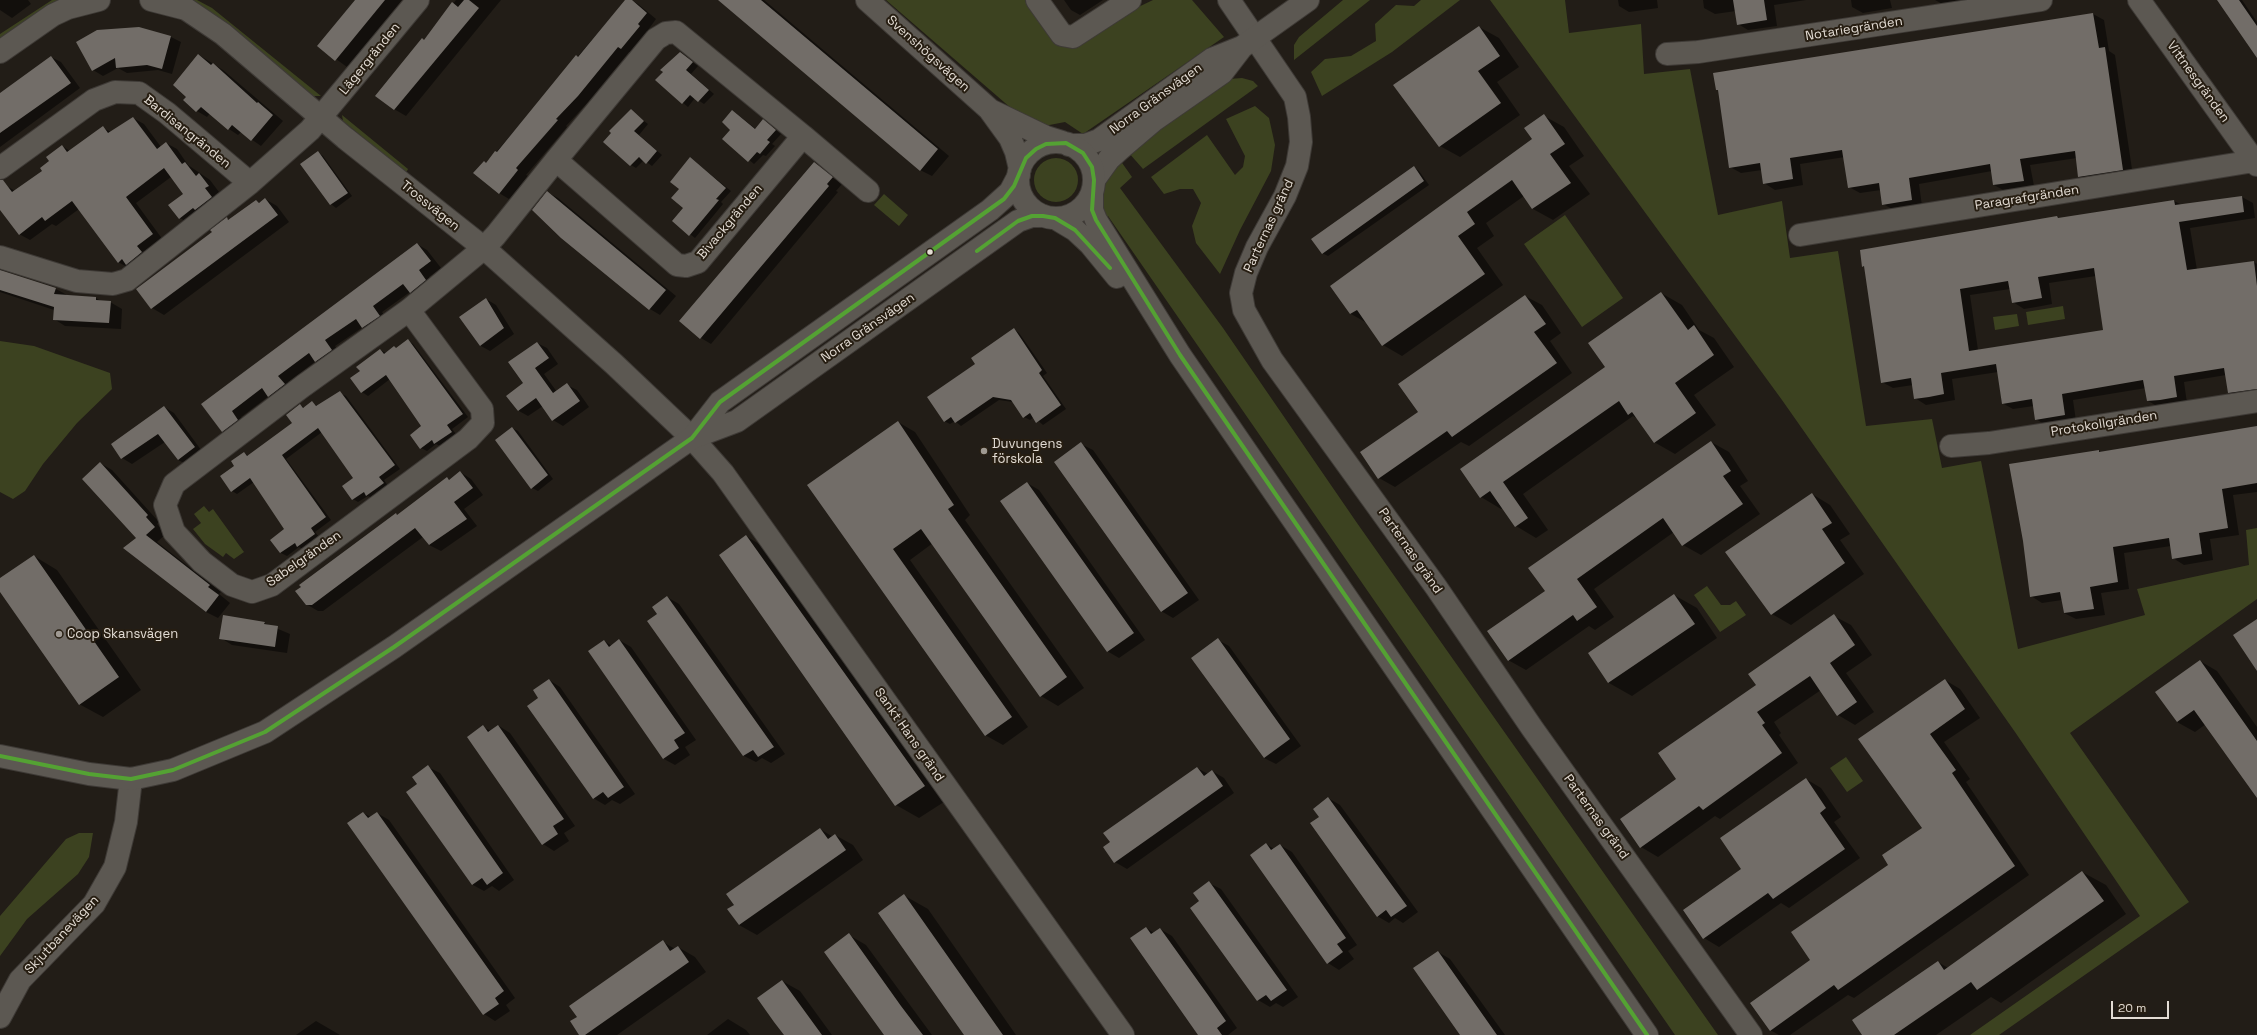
<!DOCTYPE html>
<meta charset="utf-8">
<style>
body{margin:0}
#map{position:relative;width:2257px;height:1035px;overflow:hidden;background:#221d17;font-family:"Space Grotesk",sans-serif}
canvas{display:block}
.scale{position:absolute;left:2111px;top:1001px;width:58px;height:18px;box-sizing:border-box;border:2px solid #e3dcd4;border-top:0;padding-left:5px;font-size:12px;line-height:14px;white-space:nowrap;color:#e3dcd4;-webkit-text-stroke:3px #271e12;paint-order:stroke}
</style>
<div id="map">
<canvas width="2257" height="1035"></canvas>
<div class="scale">20 m</div>
</div>
<script>
const ctx = document.querySelector('canvas').getContext('2d');
ctx.lineJoin = 'round';
function fillPath(path, color) {
  ctx.fillStyle = color;
  ctx.fill(path, 'evenodd');
}
function poly(rows) {
  const path = new Path2D();
  for (const r of rows) {
    if (r.length === 3) {
      path.moveTo(r[0] + r[2], r[1]);
      path.arc(r[0], r[1], r[2], 0, 2 * Math.PI);
      continue;
    }
    path.moveTo(r[0], r[1]);
    for (let i = 2; i < r.length; i += 2) path.lineTo(r[i], r[i + 1]);
  }
  return path;
}
function trace(path, color, width, dash) {
  ctx.strokeStyle = color;
  ctx.lineWidth = width;
  ctx.lineCap = dash ? 'butt' : 'round';
  ctx.setLineDash(dash || []);
  ctx.stroke(path);
}
function drawText(font, color, halo, rows, align = 'center') {
  ctx.font = font + ' "Space Grotesk",sans-serif';
  ctx.lineWidth = 4;
  ctx.setLineDash([]);
  ctx.textBaseline = 'middle';
  ctx.strokeStyle = halo;
  ctx.fillStyle = color;
  for (const [text, x, y, turn = 0] of rows) {
    ctx.save();
    ctx.translate(x, y);
    ctx.rotate((+turn || 0) * Math.PI / 180);
    ctx.textAlign = isNaN(turn) ? turn : align;
    if (halo) ctx.strokeText(text, 0, 0);
    ctx.fillText(text, 0, 0);
    ctx.restore();
  }
}
fillPath(poly([
 [52,0,65,0,0,41,0,34],
 [186,0,197,0,212,8,321,96,313,96,251,44],
 [886,0,1025,0,1058,45,1080,43,1130,11,1153,0,1192,0,1224,37,1083,134,1065,122,1034,128],
 [1343,0,1370,0,1294,60,1294,45,1299,37],
 [1421,0,1460,0,1392,52,1322,96,1311,72,1325,59,1351,56,1376,41,1375,24,1396,5,1414,6],
 [1490,0,1565,0,1569,33,1641,24,1644,74,1690,69,1718,215,1782,201,1790,258,1838,251,1866,426,1932,419,1942,468,1981,461,2018,649,2145,615,2137,589,2249,565,2246,530,2257,528,2257,599,2070,733,2189,902,1999,1035,1970,1035,2140,916,2015,732,1782,400],
 [1242,78,1253,81,1258,86,1143,169,1128,152,1229,79],
 [1255,106,1269,118,1275,145,1271,171,1240,230,1220,274,1196,243,1192,226,1201,203,1193,189,1180,189,1164,194,1151,177,1207,135,1235,175,1243,167,1245,156,1226,119],
 [342,115,408,169,407,171,405,172,343,121],
 [1056,180,22],
 [1120,160,1132,177,1120,188,1223,328,1357,523,1718,1035,1675,1035,1108,216,1105,218,1101,196,1104,185,1103,166],
 [884,194,908,215,899,226,874,205],
 [1565,215,1623,298,1582,327,1524,244],
 [2063,306,2065,319,2028,325,2026,312],
 [2017,314,2019,326,1995,330,1993,317],
 [0,341,34,346,110,373,112,389,77,423,43,464,25,491,13,499,0,492],
 [204,506,209,512,213,509,244,552,234,559,226,553,223,557,205,544,193,529,201,523,194,514],
 [1707,586,1721,605,1730,605,1736,601,1746,615,1720,632,1694,595],
 [1846,757,1863,781,1847,792,1830,768],
 [79,833,93,833,89,857,78,874,27,919,0,956,0,916,66,839]
]), '#3c4220');
fillPath(poly([
 [0,0,28,0,31,4,12,18,0,10],
 [355,0,402,0,347,67,318,46],
 [456,0,501,0,406,116,394,109,424,41],
 [626,0,631,0,638,4,656,19,648,30,650,32,632,54,629,52,588,102,566,126,567,127,526,175,528,176,509,199,499,193,486,164],
 [719,0,764,0,949,156,932,176,920,170],
 [1064,0,1103,0,1080,15,1071,10],
 [1618,0,1657,0,1658,8,1629,12,1619,6],
 [1703,0,1806,0,1774,5,1777,26,1748,30,1738,24,1736,11,1715,14,1704,8],
 [1851,0,1890,0,1892,8,1863,13,1852,7],
 [1935,0,1984,0,1946,6],
 [2218,0,2242,0,2257,22,2257,55],
 [2093,14,2104,20,2109,51,2115,55,2133,176,2090,183,2079,176,2077,158,2030,165,2034,186,2005,191,1994,185,1992,171,1919,184,1922,206,1894,210,1883,204,1881,190,1860,193,1849,187,1845,157,1800,164,1803,185,1775,190,1764,183,1762,170,1741,173,1730,167,1719,91,1714,74],
 [1479,27,1499,38,1519,67,1497,82,1520,115,1460,157,1440,146],
 [140,28,171,37,181,42,172,74,158,70,127,73,118,68,103,76,93,70],
 [680,53,698,66,691,74,714,94,704,104,695,98,688,107,656,80],
 [199,55,223,70,283,121,261,146,241,132,238,135,229,129,210,113,207,117,197,111,184,100,188,96],
 [51,57,61,62,80,88,0,147,0,94],
 [631,111,648,124,639,135,662,155,652,166,644,160,636,168,631,165],
 [733,111,756,129,768,124,781,134,772,144,775,146,766,156,763,155,754,164,724,139,732,130],
 [1544,116,1564,127,1584,156,1569,166,1590,194,1553,220,1533,209,1524,196,1486,223,1494,236,1477,248,1503,285,1402,356,1383,345,1367,323,1351,314,1331,286,1533,139],
 [133,118,144,124,161,147,166,143,177,149,188,165,210,180,219,192,215,195,222,204,190,224,180,218,184,194,171,177,136,203,163,240,129,268,118,262,79,209,56,226,52,224,30,240,19,234,0,208,0,192,7,186,15,191,43,171,62,146,70,151,103,128,111,132],
 [318,152,323,156,352,196,336,208,331,204],
 [690,158,731,191,721,202,723,204,695,238,673,221,684,208,680,189],
 [814,163,842,184,836,191,838,192,711,344,701,338],
 [1414,167,1419,171,1429,185,1328,256,1322,253],
 [547,192,558,198,676,296,660,315,650,309],
 [2242,197,2253,203,2255,218,2190,228,2197,270,2254,262,2257,264,2257,396,2240,399,2229,392,2226,375,2184,382,2187,403,2159,407,2148,401,2146,388,2073,400,2076,421,2047,426,2036,419,2034,406,2013,409,2002,403,1998,372,1952,379,1955,400,1926,405,1915,398,1913,385,1893,388,1882,382,1865,267,1863,266,2057,217,2060,219,2174,201,2182,205],
 [2096,276,2104,331,1978,350,1970,295,2010,289,2013,302,2024,309,2036,307,2052,304,2049,283],
 [265,199,277,206,289,222,164,315,152,308,137,289,214,233,227,219,229,220,256,201,260,203],
 [417,244,427,250,441,268,429,277,436,286,421,298,410,292,382,312,389,322,374,333,363,327,335,346,342,356,326,367,316,361,288,382,295,390,279,402,269,396,241,417,248,426,233,437,222,431,202,404],
 [0,269,3,272,56,289,67,295,96,298,102,302,110,302,122,309,121,329,65,326,54,319,54,310,0,292],
 [1661,293,1682,305,1699,330,1714,338,1734,367,1694,395,1716,425,1675,454,1654,442,1638,419,1633,416,1523,494,1548,530,1536,538,1516,526,1503,508,1501,509,1481,497,1606,367],
 [1525,296,1542,305,1561,333,1550,341,1572,373,1469,446,1461,442,1395,487,1379,478,1419,412],
 [486,299,496,305,514,334,490,351,481,346,460,318],
 [1014,329,1019,333,1047,373,1043,376,1066,409,1043,425,1034,417,1030,420,1024,417,1013,402,999,400,961,426,955,421,950,424,944,421,977,364],
 [408,340,413,344,468,417,452,429,457,435,440,446,436,444,427,451,421,448,423,427,390,379,368,396,362,392,351,378,361,371,380,350,386,353,397,349],
 [537,343,547,348,558,364,544,374,557,392,567,385,577,390,589,407,563,426,553,420,543,406,528,416,519,411,508,396,525,384],
 [340,393,346,396,400,469,384,480,388,486,372,498,368,496,358,502,353,499,354,478,322,432,286,459,331,520,315,532,320,538,303,549,299,547,287,556,281,553,272,540,286,530,254,482,237,494,232,491,235,466,244,453,249,456,293,423,300,405,305,408,312,403,318,406],
 [164,407,174,413,204,454,188,465,178,460,165,442,132,464,122,458],
 [898,422,915,432,970,515,965,520,1084,688,1058,706,1041,696,933,543,910,560,1028,727,1003,745,985,735,809,486],
 [2257,427,2257,492,2233,495,2239,535,2210,539,2213,560,2184,565,2173,558,2171,546,2124,553,2129,589,2101,593,2105,615,2076,619,2064,613,2062,600,2042,603,2031,596,2099,451,2101,452],
 [512,428,518,431,553,479,538,491,532,488],
 [1711,442,1729,452,1748,481,1740,486,1760,514,1701,555,1683,545,1674,532,1594,589,1614,617,1595,630,1589,626,1526,670,1508,660,1546,592],
 [1081,444,1093,450,1199,600,1173,618,1161,611],
 [100,463,112,470,159,522,157,524,166,534,157,542,221,592,219,594,230,603,218,618,206,612,125,548,137,538],
 [460,472,471,479,483,495,464,509,477,526,441,551,429,545,423,537,323,611,318,611,306,604,396,514,398,515,447,478,450,480],
 [1027,483,1039,490,1145,640,1119,658,1107,651],
 [1812,494,1830,505,1850,534,1840,540,1864,574,1791,625,1772,614,1727,553],
 [746,536,769,550,947,800,919,818,896,805],
 [34,556,57,570,141,690,103,717,79,704,0,591,0,580],
 [1674,595,1697,608,1717,638,1632,696,1609,683,1589,654],
 [667,597,679,604,785,754,771,763,762,758,756,762,744,756,649,621,658,614],
 [1834,616,1851,625,1872,655,1846,673,1874,712,1855,725,1838,715,1821,690,1774,722,1781,733,1779,735,1798,763,1720,819,1715,816,1658,857,1641,847,1678,779,1757,686],
 [264,623,290,634,287,653,232,645,221,638],
 [619,640,631,647,696,740,685,747,690,755,675,765,664,759,589,652,604,641,612,646],
 [1218,640,1229,646,1301,746,1276,764,1264,758],
 [2200,661,2217,671,2257,727,2257,790,2206,724,2195,732,2177,722],
 [549,680,560,687,635,794,620,804,612,800,605,805,593,798,539,698],
 [1945,680,1960,689,1980,718,1944,742,1970,779,1966,782,2029,875,1854,998,1848,995,1790,1035,1779,1035,1770,1030,1812,961,1890,865,1923,828,1860,739],
 [499,726,510,733,575,826,564,833,569,841,554,851,543,844,483,727,491,731],
 [428,767,440,773,514,880,499,891,492,886,484,891,473,885,419,785],
 [1197,768,1208,774,1212,771,1224,778,1234,793,1127,869,1115,862],
 [1806,779,1821,788,1841,817,1834,822,1860,858,1789,908,1781,903,1719,947,1704,938,1743,869],
 [1328,798,1340,805,1418,912,1403,923,1395,918,1389,923,1377,916,1320,817],
 [363,813,371,817,377,813,389,820,515,998,506,1005,510,1011,495,1021,484,1014],
 [820,829,833,837,835,835,853,845,863,860,757,935,739,925,729,909],
 [1266,844,1274,849,1280,845,1292,852,1357,945,1348,951,1354,959,1339,970,1328,963],
 [2082,872,2106,885,2126,914,2001,1003,1991,997,1936,1035,1863,1035,1938,962,1948,968],
 [1209,883,1221,889,1298,997,1283,1007,1276,1003,1270,1007,1258,1000,1201,902],
 [905,896,928,909,1016,1035,965,1035],
 [1146,928,1154,933,1160,929,1172,936,1237,1028,1228,1035,1199,1035],
 [849,935,866,945,932,1035,885,1035],
 [663,942,675,949,678,947,695,957,706,972,617,1035,581,1035,578,1017],
 [1438,952,1450,959,1505,1035,1461,1035],
 [782,981,800,991,832,1035,786,1035],
 [728,1019,746,1030,750,1035,707,1035],
 [316,1021,340,1035,296,1035]
]), '#0007');
fillPath(poly([
 [355,0,385,0,335,61,317,46],
 [464,0,469,0,479,8,394,110,375,96,422,38,424,40,452,2,458,7],
 [625,0,632,0,647,13,638,24,640,26,621,49,618,47,578,96,556,119,558,120,516,168,518,170,499,194,473,173,484,161,486,163,495,151,497,152,576,55,578,57],
 [718,0,761,0,938,149,920,171],
 [1733,0,1764,0,1767,20,1737,25],
 [2217,0,2239,0,2257,26,2257,58],
 [2093,13,2099,48,2105,47,2123,170,2078,177,2075,151,2020,159,2024,181,1993,185,1990,164,1909,178,1912,200,1882,205,1879,183,1848,188,1842,150,1790,158,1793,179,1763,184,1760,163,1729,168,1718,90,1716,90,1713,73],
 [1479,26,1500,56,1478,71,1501,103,1439,147,1393,85],
 [139,27,171,36,162,69,147,65,116,68,115,58,92,71,76,42,97,30],
 [680,52,693,62,686,70,709,90,698,102,690,95,682,104,655,80,663,72,660,70],
 [198,54,211,65,213,63,257,103,258,102,273,115,251,141,232,125,228,130,201,107,196,112,183,100,186,97,173,85],
 [51,56,71,83,0,133,0,93],
 [631,109,644,121,634,131,657,151,646,164,639,157,630,166,603,142,611,133,609,131],
 [732,110,755,129,763,119,776,130,767,140,770,142,760,154,757,152,748,162,722,139,730,130,722,122],
 [1544,114,1565,144,1550,154,1571,183,1532,209,1512,180,1467,212,1475,224,1458,236,1485,274,1382,346,1357,310,1350,314,1330,286,1532,139,1524,128],
 [133,117,157,149,166,142,182,164,185,162,196,176,199,173,209,186,205,188,212,197,195,210,193,208,179,219,168,205,183,194,164,168,126,197,153,234,137,246,142,252,126,265,122,259,118,263,72,201,45,221,42,217,19,235,0,210,0,180,3,180,12,192,42,171,40,168,49,161,46,157,62,145,67,152,103,126,108,133],
 [318,151,348,193,330,205,300,164],
 [690,157,726,188,716,199,719,200,689,236,672,221,683,208,671,198,679,189,670,182],
 [814,162,833,177,827,184,829,186,700,339,679,321],
 [1414,166,1424,181,1322,254,1311,239],
 [547,191,666,290,649,310,561,238,532,210],
 [2242,196,2244,212,2179,222,2187,270,2254,261,2257,286,2257,389,2228,393,2224,368,2174,376,2177,397,2160,400,2147,401,2143,380,2062,394,2065,415,2035,420,2032,399,2002,404,1996,364,1941,373,1944,394,1929,397,1914,399,1911,378,1881,383,1864,266,1862,267,1860,250,2057,216,2058,218,2174,200,2175,205],
 [2094,268,2103,330,1969,351,1960,289,2008,281,2012,303,2025,301,2042,298,2038,277],
 [265,198,278,215,151,309,136,289,212,232,210,230,227,217,228,220,256,200,259,203],
 [417,243,431,261,419,270,426,280,410,293,403,284,373,306,380,316,362,328,356,319,325,340,332,350,315,362,309,353,278,376,285,384,268,397,262,388,232,411,238,420,222,432,201,404],
 [0,270,56,288,54,294,96,297,96,300,111,301,109,323,53,320,54,307,0,290],
 [1661,292,1688,330,1694,325,1714,355,1675,383,1696,413,1654,443,1632,412,1628,415,1619,401,1503,482,1528,518,1515,527,1490,491,1480,498,1460,469,1605,367,1588,343],
 [1525,295,1546,324,1534,332,1557,363,1452,437,1447,431,1378,479,1360,452,1418,412,1398,384],
 [486,298,504,328,480,346,459,317],
 [1014,328,1042,370,1039,373,1061,405,1036,423,1030,413,1023,418,1011,400,993,397,955,423,951,417,944,422,927,397,975,364,971,358],
 [408,339,463,414,447,425,452,432,434,444,432,440,420,449,410,435,421,426,386,375,361,393,350,378,360,371,356,367,380,349,384,354,394,346,396,348],
 [537,342,549,358,535,368,553,393,567,383,580,401,552,421,536,398,518,411,506,396,523,383,508,362],
 [340,391,395,465,379,477,384,483,366,496,364,492,352,500,342,486,353,478,318,428,282,455,326,517,311,528,315,534,297,547,295,543,280,553,270,540,284,529,250,478,231,492,220,476,234,466,231,461,244,452,247,456,292,423,286,415,300,404,303,408,312,401,316,406],
 [164,406,195,447,178,460,158,434,121,459,111,444],
 [898,421,954,505,948,509,1067,677,1040,697,921,529,893,549,1012,717,985,736,807,485],
 [2257,426,2257,483,2222,489,2228,528,2199,533,2202,554,2172,559,2169,538,2113,547,2118,582,2090,587,2094,609,2064,613,2060,592,2030,597,2023,541,2009,464,2099,450,2099,452],
 [512,427,548,475,531,489,495,440],
 [1711,441,1731,471,1723,476,1743,504,1682,546,1663,518,1577,579,1597,607,1577,621,1573,615,1508,661,1487,631,1545,591,1528,568],
 [1081,442,1188,593,1161,612,1054,462],
 [100,462,148,515,146,517,155,527,146,535,210,585,208,587,219,595,206,612,123,548,136,538,82,479],
 [460,471,473,488,454,502,467,519,429,545,415,528,312,605,306,605,295,591,301,587,299,585,396,513,397,515,447,477,449,480],
 [1027,482,1134,633,1107,652,1000,501],
 [1812,493,1832,523,1822,529,1845,563,1771,615,1725,552],
 [746,535,925,786,895,806,719,555],
 [34,555,119,677,79,705,0,592,0,578],
 [1674,594,1695,624,1608,683,1588,653],
 [667,596,774,747,758,757,753,750,743,756,647,621,657,614,652,607],
 [1834,614,1855,645,1830,663,1857,702,1837,716,1810,676,1757,712,1765,723,1762,725,1782,753,1703,810,1699,806,1640,848,1620,819,1676,779,1658,753,1756,685,1748,674],
 [223,615,265,622,264,624,278,626,275,647,219,639],
 [2257,619,2257,671,2233,635],
 [1218,638,1290,739,1264,758,1191,658],
 [619,639,685,733,674,740,679,748,663,759,588,651,604,640,609,647],
 [2200,660,2257,741,2257,798,2194,710,2177,722,2155,692],
 [549,679,624,787,608,798,603,792,593,799,527,706,538,698,533,690],
 [1945,679,1965,709,1930,734,1956,770,1952,773,2015,866,1838,990,1834,985,1770,1031,1750,1003,1810,960,1791,932,1888,865,1882,855,1922,828,1858,739],
 [483,725,488,732,498,725,564,819,553,826,558,834,542,845,467,737],
 [428,765,503,873,487,885,482,878,472,885,406,792,417,784,412,777],
 [1197,767,1204,776,1212,770,1223,786,1114,863,1103,847,1110,842,1103,833],
 [1806,778,1826,808,1820,813,1845,849,1773,899,1768,893,1703,939,1683,910,1741,869,1720,838],
 [1328,797,1407,906,1391,917,1386,910,1377,917,1310,823,1319,817,1313,809],
 [363,812,368,818,377,812,504,991,495,998,499,1004,483,1015,347,823],
 [820,828,828,839,835,834,846,850,739,925,727,909,734,905,726,894],
 [1266,843,1271,850,1280,844,1346,938,1337,944,1343,952,1327,964,1250,855],
 [2082,871,2104,901,1977,990,1971,982,1894,1035,1862,1035,1852,1020,1938,961,1944,970],
 [1209,881,1287,990,1271,1001,1266,995,1257,1001,1190,908,1199,901,1193,893],
 [904,894,1003,1035,964,1035,878,913],
 [1146,927,1151,934,1160,928,1208,995,1226,1021,1217,1028,1222,1035,1198,1035,1130,938],
 [849,933,901,1006,923,1035,884,1035,824,952],
 [663,940,670,951,678,946,689,962,585,1035,579,1035,570,1021,577,1017,569,1006],
 [1438,951,1497,1035,1460,1035,1413,968],
 [782,980,822,1035,784,1035,774,1022,757,998]
]), '#726d68');
const minor = poly([
 [151,0,186,9,223,34,345,138,484,248,614,364,692,438,723,473,1123,1035],
 [1037,0,1062,35,1073,37,1130,0],
 [1229,0,1295,97,1299,117,1301,142,1297,166,1285,196,1257,247,1246,273,1241,293,1244,310,1272,360,1436,587,1532,728,1751,1035],
 [2139,0,2257,165],
 [0,52,53,15,68,8,99,0],
 [1667,54,1698,52,2041,0],
 [803,136,868,191],
 [0,168,94,100,115,92,139,93,167,113,250,183],
 [1800,235,2254,161],
 [0,257,77,281,113,284,127,280,250,183,310,130,418,0],
 [409,310,482,409,483,423,468,439,272,585,252,592,232,585,202,562,174,532,165,505,174,484,303,386,409,310,484,248,496,235,556,160,656,39,666,33,676,32,803,136,698,262,686,266,677,265,556,160],
 [1951,446,1989,443,2257,401],
 [0,1017,20,980,94,904,115,867,126,822,131,779]
]);
const tertiary = poly([
 [1069,145,1085,145,1099,140,1212,59,1242,47,1308,0],
 [1094,180,1109,159,1120,149,1153,121,1222,73,1242,47],
 [692,438,720,402,990,210,1010,192,1019,175],
 [0,756,89,774,131,779,173,770,265,732,394,647,692,438,737,421,1018,221,1032,216,1043,216]
]);
const secondary = poly([
 [867,0,989,109,1010,138,1016,152,1020,169],
 [990,110,1046,137,1062,142],
 [1056,180,38],
 [1092,193,1092,210,1096,220,1180,355,1647,1035],
 [1055,218,1075,230,1090,244,1117,277]
]);
trace(minor, '#3e3a36', 24);
trace(tertiary, '#3e3a36', 24);
trace(secondary, '#3e3a36', 24);
trace(minor, '#5c5852', 22);
trace(tertiary, '#5c5852', 22);
trace(secondary, '#5c5852', 22);
trace(poly([
 [977,251,1018,221,1032,216,1043,216,1055,218,1075,230,1110,268],
 [0,756,89,774,131,779,173,770,265,732,394,647,692,438,720,402,1004,199,1014,186,1026,158,1036,149,1046,144,1066,143,1083,153,1092,167,1094,180,1092,210,1096,220,1180,355,1647,1035]
]), '#54a233', 4);
for (const [x, y, r, color] of [
 [930,252,3.5,"#e3dcd4"],
 [984,451,4,"#9f9992"],
 [59,634,4,"#9f9992"]
]) {
  const dot = new Path2D();
  dot.arc(x, y, r, 0, 2 * Math.PI);
  ctx.fillStyle = color;
  ctx.fill(dot);
  trace(dot, '#271e12', 1.5);
}
drawText('13px', '#e3dcd4', '#271e12', [
 ["Notariegränden",1854,29,-9],
 ["Svenshögsvägen",928,54,42],
 ["Lägergränden",370,59,-51],
 ["Vittnesgränden",2198,82,54],
 ["Norra Gränsvägen",1156,99,-36],
 ["Bardisangränden",187,132,39],
 ["Paragrafgränden",2027,198,-9],
 ["Trossvägen",430,206,39],
 ["Bivackgränden",730,222,-50],
 ["Parternas gränd",1269,226,-65],
 ["Norra Gränsvägen",868,328,-35],
 ["Protokollgränden",2104,424,-9],
 ["Parternas gränd",1410,551,55],
 ["Sabelgränden",304,559,-35],
 ["Sankt Hans gränd",909,735,55],
 ["Parternas gränd",1596,817,54],
 ["Skjutbanevägen",62,935,-47]
]);
drawText('13px', '#e3dcd4', '#271e12', [
 ["Duvungens",992,444],
 ["förskola",992,459],
 ["Coop Skansvägen",67,634]
], 'left');
</script>
